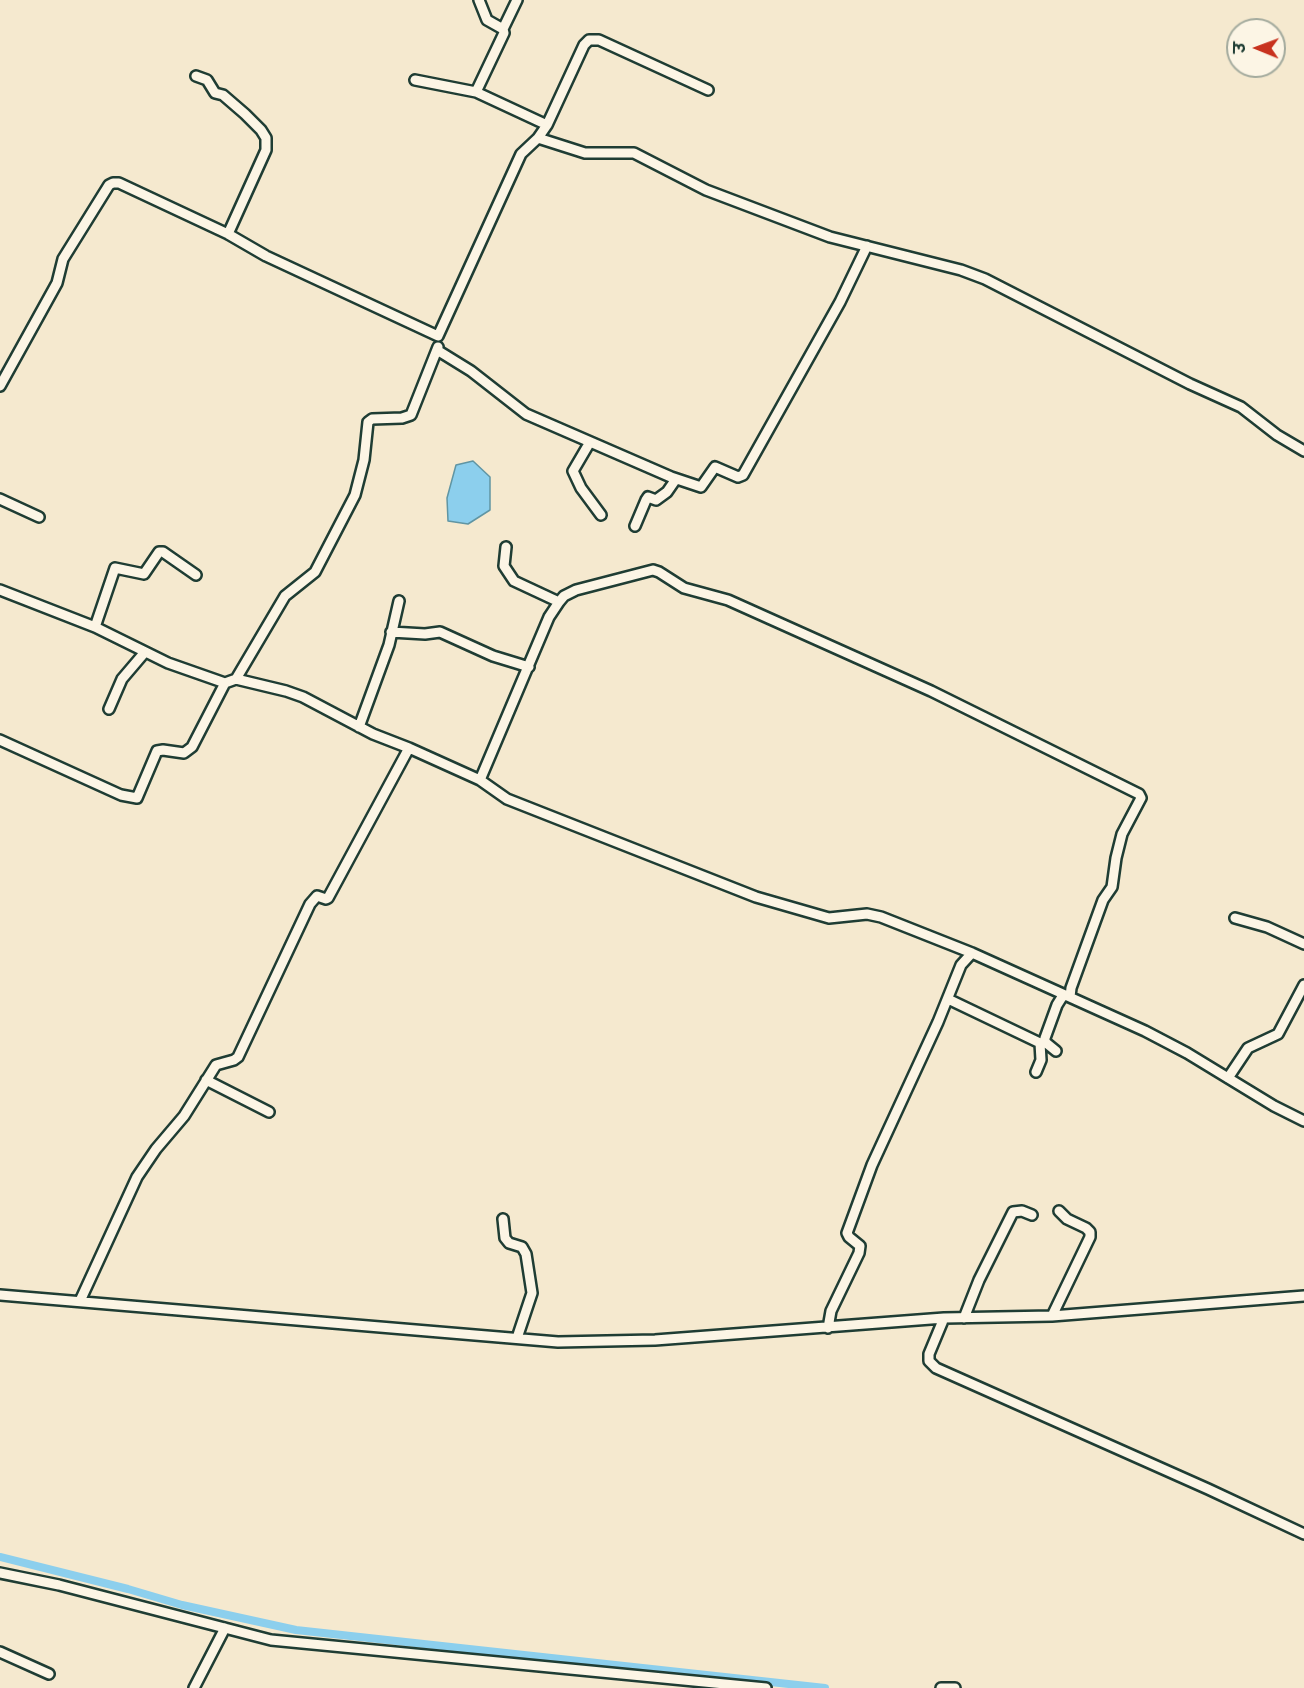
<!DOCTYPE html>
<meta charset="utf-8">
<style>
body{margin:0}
#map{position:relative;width:1304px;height:1688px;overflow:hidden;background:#f5e9cf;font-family:"Architects Daughter","Playpen Sans Deva",sans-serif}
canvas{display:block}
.north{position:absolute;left:1226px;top:18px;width:60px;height:60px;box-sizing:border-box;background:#fcf5e5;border:2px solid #a4ab9e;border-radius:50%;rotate:271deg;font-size:16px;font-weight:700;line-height:24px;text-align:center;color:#1f3d34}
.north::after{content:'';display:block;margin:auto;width:21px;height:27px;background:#c8321e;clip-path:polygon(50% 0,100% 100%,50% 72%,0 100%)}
</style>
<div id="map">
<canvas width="1304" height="1688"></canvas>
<div class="north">उ</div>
</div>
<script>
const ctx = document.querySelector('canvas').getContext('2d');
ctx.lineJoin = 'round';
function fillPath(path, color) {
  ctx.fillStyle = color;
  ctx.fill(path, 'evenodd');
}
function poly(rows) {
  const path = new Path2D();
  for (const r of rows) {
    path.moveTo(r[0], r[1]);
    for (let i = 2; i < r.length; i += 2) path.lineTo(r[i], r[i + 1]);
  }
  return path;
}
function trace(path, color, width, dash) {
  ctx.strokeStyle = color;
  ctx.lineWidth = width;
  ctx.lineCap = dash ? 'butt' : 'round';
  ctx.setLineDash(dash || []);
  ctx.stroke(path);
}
const water = poly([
 [473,461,490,477,490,510,468,524,448,521,447,498,456,465,473,461]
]);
fillPath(water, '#8ccfed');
trace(water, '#6095a3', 1.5);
trace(poly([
 [0,1557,128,1589,182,1605,296,1630,825,1688]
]), '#8ccfed', 8);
const street = poly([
 [503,29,517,0],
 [196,76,207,80,215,93,223,95,245,114,261,130,266,138,266,150,228,234],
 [415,80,476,92,547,125],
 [476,92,504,33,503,29,487,20,479,0],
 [538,138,547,125,584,45,589,40,599,40,708,90],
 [437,350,471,371,526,414,671,477,701,487,715,467,738,477,743,475,840,302,867,246],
 [0,386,57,283,63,259,109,185,113,183,119,183,228,234,266,256,438,336,521,154,538,138,585,153,634,153,706,190,830,237,961,270,985,279,1190,384,1241,407,1277,435,1304,451],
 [590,442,573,471,581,488,601,515],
 [0,499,39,517],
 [635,526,646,500,648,497,656,500,667,492,676,479],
 [506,547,504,566,514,581,559,602],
 [0,590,95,627,168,663,225,683,236,679,286,691,303,697,373,734,409,748,480,780,507,799,756,897,829,918,867,914,881,917,972,953],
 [95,627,115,568,144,574,159,552,163,552,196,575],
 [391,632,425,634,440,632,493,656,529,667],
 [236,679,285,596,315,572,355,495,364,460,368,422,372,419,402,418,411,415,438,347],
 [109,709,122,679,145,652],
 [359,727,389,645,399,601],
 [0,740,121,795,137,798,157,751,163,750,184,753,192,747,225,683],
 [480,780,549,617,559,602,564,596,576,590,653,570,659,572,684,588,728,600,931,691,1139,794,1141,798,1122,834,1116,858,1112,887,1103,900,1071,988,1070,997],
 [1235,918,1267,927,1304,944],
 [948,999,1040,1043,1041,1060,1036,1072],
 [1056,1051,1045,1042,1045,1038,1057,1005,1062,997,1065,995],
 [1228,1078,1248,1048,1278,1034,1304,985],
 [206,1080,269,1112],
 [503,1219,505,1238,509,1243,522,1247,526,1254,532,1293,517,1338],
 [0,1295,558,1342,655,1340,944,1318,1052,1316,1304,1296],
 [80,1301,137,1177,156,1149,184,1116,216,1065,234,1060,238,1057,310,904,317,896,326,899,328,898,409,748],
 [1052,1316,1090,1237,1090,1232,1086,1228,1067,1219,1059,1211],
 [944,1318,929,1354,929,1361,936,1368,1208,1489,1304,1534],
 [964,1318,979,1280,1013,1212,1022,1211,1032,1215],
 [828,1328,831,1311,859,1253,860,1246,849,1237,847,1233,872,1165,938,1022,961,965,972,953,1145,1031,1187,1053,1274,1106,1304,1121],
 [0,1573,59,1585,271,1640,766,1688],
 [0,1652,49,1674],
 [194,1688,225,1628],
 [941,1688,955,1688]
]);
trace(street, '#1f3d34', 14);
trace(street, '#fcf5e5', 9);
</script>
